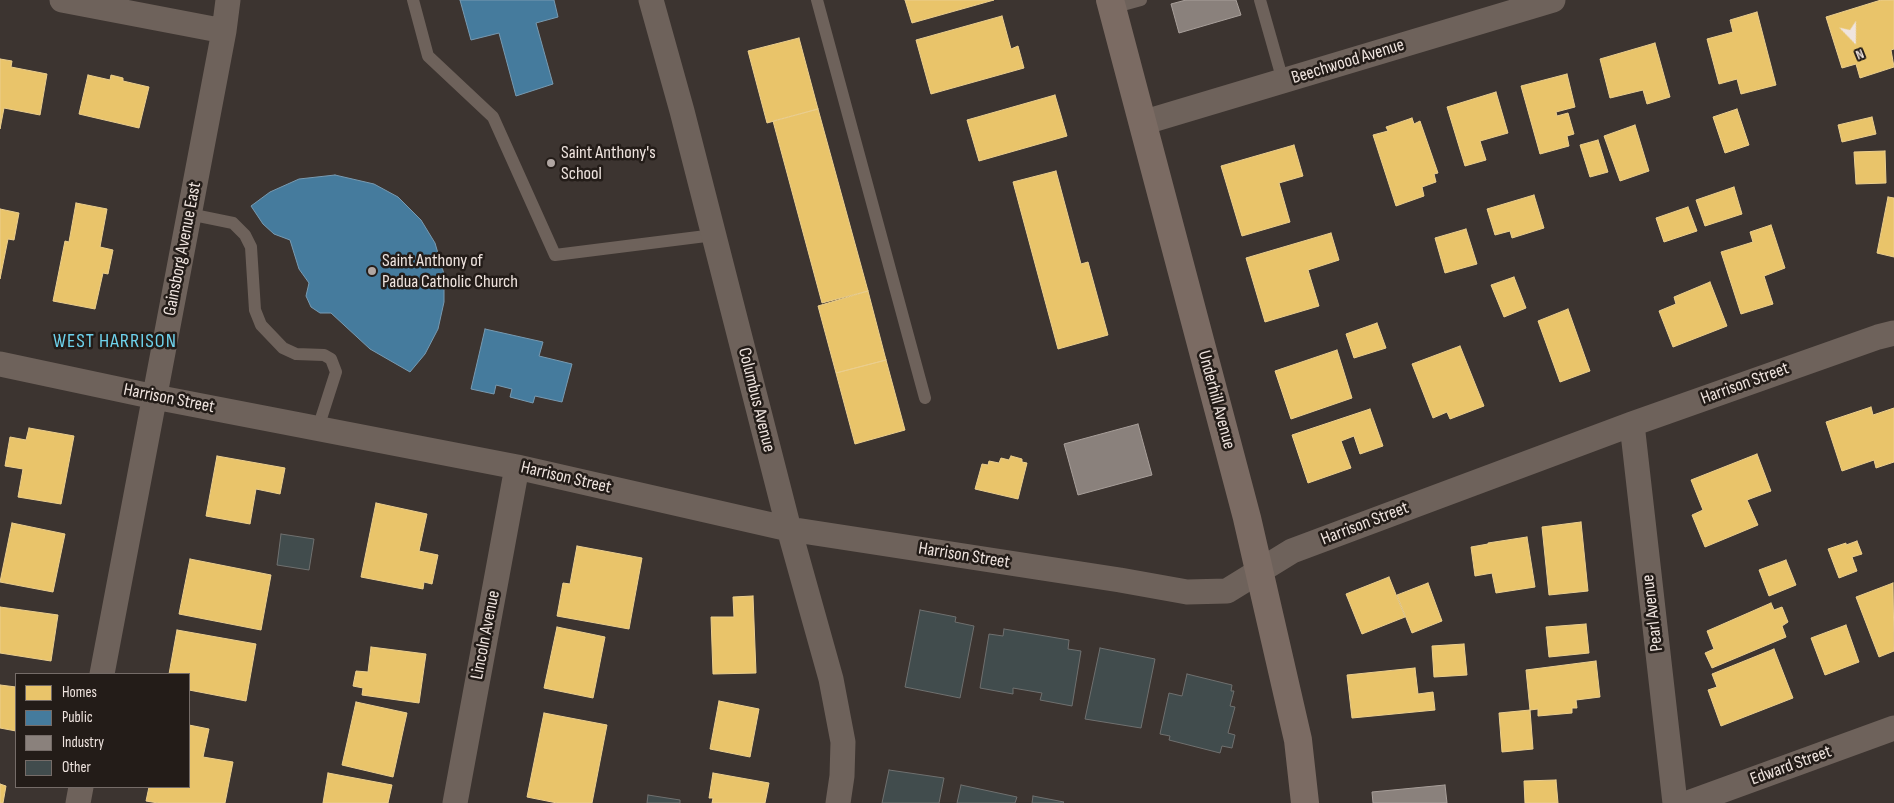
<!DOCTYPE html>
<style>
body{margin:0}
#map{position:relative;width:1894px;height:803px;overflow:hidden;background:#3c3430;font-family:"Sofia Sans Condensed",sans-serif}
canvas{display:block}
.legend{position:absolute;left:15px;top:673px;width:175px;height:115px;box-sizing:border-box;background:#231c18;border:1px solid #756c68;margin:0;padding:6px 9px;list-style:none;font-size:15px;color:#efe4df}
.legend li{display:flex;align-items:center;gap:10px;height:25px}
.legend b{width:25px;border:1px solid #756c68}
.north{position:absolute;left:1829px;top:15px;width:50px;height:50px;-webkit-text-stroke:4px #231c18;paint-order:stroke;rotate:158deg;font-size:14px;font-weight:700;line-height:20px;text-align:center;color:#efe4df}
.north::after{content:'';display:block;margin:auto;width:18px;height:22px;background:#efe4df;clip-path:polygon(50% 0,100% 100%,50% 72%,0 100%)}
</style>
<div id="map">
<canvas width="1894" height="803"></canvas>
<ul class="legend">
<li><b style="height:14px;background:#e9c46a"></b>Homes</li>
<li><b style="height:14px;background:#457b9d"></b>Public</li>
<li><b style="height:14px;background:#8a817c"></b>Industry</li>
<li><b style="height:14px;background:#414c4d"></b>Other</li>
</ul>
<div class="north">N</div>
</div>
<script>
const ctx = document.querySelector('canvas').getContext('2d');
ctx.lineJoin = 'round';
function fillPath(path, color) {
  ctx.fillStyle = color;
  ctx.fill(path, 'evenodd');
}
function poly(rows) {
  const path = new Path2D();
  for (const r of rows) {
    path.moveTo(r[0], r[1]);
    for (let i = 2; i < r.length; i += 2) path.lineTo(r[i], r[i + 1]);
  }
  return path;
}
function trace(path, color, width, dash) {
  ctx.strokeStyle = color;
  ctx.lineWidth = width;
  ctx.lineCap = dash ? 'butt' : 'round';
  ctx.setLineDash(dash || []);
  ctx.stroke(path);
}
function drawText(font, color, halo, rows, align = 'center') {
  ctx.font = font + ' "Sofia Sans Condensed",sans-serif';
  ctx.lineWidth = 5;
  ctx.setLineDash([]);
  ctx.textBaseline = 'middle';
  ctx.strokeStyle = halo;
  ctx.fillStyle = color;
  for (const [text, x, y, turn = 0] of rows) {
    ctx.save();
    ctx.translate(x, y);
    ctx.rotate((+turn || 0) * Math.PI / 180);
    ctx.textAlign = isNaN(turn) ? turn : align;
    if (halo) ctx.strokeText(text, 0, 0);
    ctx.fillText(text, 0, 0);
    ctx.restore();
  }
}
const homes = poly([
 [905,0,994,0,912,23,905,0],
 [1881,0,1894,0,1894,49,1891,50,1894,67,1860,78,1856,64,1842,68,1826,17,1881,0],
 [1757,12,1776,85,1741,94,1737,79,1719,84,1707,39,1733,32,1730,20,1757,12],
 [1002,16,1011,49,1018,46,1024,68,931,94,916,40,1002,16],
 [799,38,818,109,767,123,748,51,799,38],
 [1655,43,1670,97,1647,104,1643,90,1610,98,1600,59,1655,43],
 [0,59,12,61,11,67,47,74,40,115,4,108,0,129,0,59],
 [1567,74,1575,107,1556,112,1557,116,1568,113,1574,134,1567,136,1569,146,1540,154,1521,86,1567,74],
 [88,75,110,80,111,75,123,78,123,81,149,87,139,128,79,114,88,75],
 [1496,92,1508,133,1480,141,1486,160,1465,166,1447,107,1496,92],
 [1055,95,1067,136,979,161,967,120,1055,95],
 [818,109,868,291,822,303,773,121,818,109],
 [1737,109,1749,145,1725,153,1713,117,1737,109],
 [1872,117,1876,134,1842,142,1838,125,1872,117],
 [1412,118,1414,124,1420,121,1438,173,1434,174,1436,182,1422,187,1424,196,1396,206,1373,135,1388,131,1386,127,1412,118],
 [1635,125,1649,171,1620,181,1604,136,1635,125],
 [1598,140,1608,172,1590,177,1580,145,1598,140],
 [1294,145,1303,176,1279,183,1290,222,1242,236,1221,166,1294,145],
 [1885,151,1886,183,1856,184,1854,152,1885,151],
 [1056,171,1081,264,1088,262,1108,335,1058,349,1013,182,1056,171],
 [1734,187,1742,214,1705,226,1696,200,1734,187],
 [1534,195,1544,228,1512,238,1510,231,1495,235,1487,209,1534,195],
 [1888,197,1894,198,1894,257,1877,253,1888,197],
 [76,203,107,209,100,247,113,250,108,274,103,273,95,309,53,301,65,241,69,242,76,203],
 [1688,207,1697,231,1664,242,1656,218,1688,207],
 [0,209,19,213,14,240,8,239,0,279,0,209],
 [1771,225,1785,268,1764,276,1773,304,1741,314,1721,252,1753,242,1750,232,1771,225],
 [1466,229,1477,264,1445,273,1435,238,1466,229],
 [1331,233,1339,260,1308,270,1319,306,1265,322,1246,258,1331,233],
 [1514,277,1526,308,1504,317,1491,285,1514,277],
 [1710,282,1727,326,1673,347,1659,311,1676,304,1674,297,1710,282],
 [868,291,886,360,836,373,818,306,868,291],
 [1568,309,1590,371,1560,382,1538,321,1568,309],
 [1377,323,1386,348,1354,358,1346,334,1377,323],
 [1460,346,1484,406,1450,419,1447,412,1433,418,1412,364,1460,346],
 [1337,350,1352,398,1291,419,1275,371,1337,350],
 [886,360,905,430,855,444,836,373,886,360],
 [1871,407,1873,415,1894,408,1894,462,1876,468,1874,460,1842,471,1826,422,1871,407],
 [1370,409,1383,446,1360,454,1354,436,1341,441,1351,468,1308,483,1292,435,1370,409],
 [29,428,74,436,61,504,18,497,23,469,5,466,10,437,26,440,29,428],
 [1757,454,1771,491,1747,500,1758,525,1705,547,1692,515,1703,510,1691,480,1757,454],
 [217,456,285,468,280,494,256,489,250,524,206,516,217,456],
 [1011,456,1022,459,1022,462,1027,463,1018,499,975,489,982,464,988,465,989,461,999,463,1001,458,1009,460,1011,456],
 [376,503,427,514,419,551,438,555,432,584,424,582,423,589,361,577,376,503],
 [1581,522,1588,591,1549,595,1542,527,1581,522],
 [12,523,65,534,53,592,0,582,12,523],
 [1527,537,1535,587,1496,593,1492,573,1475,576,1471,547,1488,544,1488,543,1527,537],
 [1857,541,1862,554,1852,557,1857,571,1839,578,1828,549,1846,543,1846,545,1857,541],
 [577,546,642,558,629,629,557,616,563,583,570,584,577,546],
 [190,559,271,575,261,630,179,614,190,559],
 [1786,560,1796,585,1769,596,1759,570,1786,560],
 [1389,577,1405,617,1362,634,1346,594,1389,577],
 [1428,583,1442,621,1412,633,1397,595,1428,583],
 [1893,583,1894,651,1879,657,1856,597,1893,583],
 [753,596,756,673,713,674,711,617,734,617,733,597,753,596],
 [1771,603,1774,610,1782,607,1788,622,1782,626,1786,637,1712,668,1705,653,1714,649,1707,631,1771,603],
 [0,607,58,615,51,661,0,653,0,607],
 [1586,624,1589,653,1549,657,1546,627,1586,624],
 [1846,625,1859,662,1825,675,1811,638,1846,625],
 [557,627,605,637,593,698,544,688,557,627],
 [177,630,256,644,246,701,189,690,189,674,169,674,177,630],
 [1464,644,1467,675,1434,677,1432,646,1464,644],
 [371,647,426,654,419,703,362,695,363,688,353,686,356,671,368,672,371,647],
 [1774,649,1793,698,1721,726,1708,690,1717,687,1712,674,1774,649],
 [1596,661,1600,697,1576,700,1577,708,1572,708,1572,713,1538,716,1538,709,1530,710,1526,670,1596,661],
 [1415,668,1418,694,1433,692,1435,710,1352,718,1347,675,1415,668],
 [0,685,16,687,16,731,0,728,0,685],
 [719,701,759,709,750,757,710,749,719,701],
 [356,702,407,713,393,777,342,765,356,702],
 [1530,710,1533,749,1502,752,1499,713,1530,710],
 [544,713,607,725,592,803,557,803,527,797,544,713],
 [189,725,209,729,203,757,233,762,225,803,158,803,146,801,149,787,189,787,189,725],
 [328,773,392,785,388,803,323,803,328,773],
 [713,773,769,783,765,803,712,803,713,798,709,798,713,773],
 [1556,780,1558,803,1525,803,1524,781,1556,780],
 [0,784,6,786,3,803,0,803,0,784]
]);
fillPath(homes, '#e9c46a');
trace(homes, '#ebce8d', 1);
const public = poly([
 [460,0,554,0,558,17,536,23,553,84,516,96,499,33,471,40,460,0],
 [335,175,374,184,398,197,421,220,435,243,444,274,444,302,438,329,425,354,410,372,370,349,331,313,320,313,311,307,306,296,309,283,299,269,290,240,274,234,263,224,251,206,270,192,299,179,335,175],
 [485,329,543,342,539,356,572,364,562,402,535,396,533,403,510,397,512,389,496,385,494,394,471,389,485,329]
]);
fillPath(public, '#457b9d');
trace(public, '#789ab1', 1);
const industry = poly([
 [1186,0,1236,0,1241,15,1179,33,1171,4,1186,0],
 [1138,424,1152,475,1078,495,1064,444,1138,424],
 [1445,785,1447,803,1373,803,1372,792,1445,785]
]);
fillPath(industry, '#8a817c');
trace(industry, '#a89f9a', 1);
const building = poly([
 [281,534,314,539,309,570,277,565,281,534],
 [920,610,956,617,955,622,974,626,960,698,905,687,920,610],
 [1004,629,1069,640,1068,649,1081,651,1072,706,1040,700,1042,693,1013,688,1013,694,980,688,989,634,1003,636,1004,629],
 [1100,648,1155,659,1141,728,1085,719,1100,648],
 [1187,674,1232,685,1231,691,1234,691,1230,706,1235,707,1228,733,1235,735,1232,748,1222,746,1220,753,1169,740,1170,736,1160,734,1169,693,1182,696,1187,674],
 [889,770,944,778,939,803,882,803,889,770],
 [961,785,1017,797,1015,803,957,803,961,785],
 [648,795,680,800,680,803,647,803,648,795],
 [1033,796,1064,802,1063,803,1032,803,1033,796]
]);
fillPath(building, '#414c4d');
trace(building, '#6f706f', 1);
trace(poly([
 [413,0,428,56,493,117,555,255,714,235],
 [817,0,925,398],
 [1260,0,1283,81],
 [1112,8,1141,0],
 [189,214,233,223,245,235,251,247,255,310,261,325,283,348,296,354,324,355,331,359,336,372,318,428]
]), '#6e625b', 12);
trace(poly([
 [62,0,224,31],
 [651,0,682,111,789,529,831,679,843,742,842,776,838,803],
 [1142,123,1553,0],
 [0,364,155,397,517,467,789,529,1120,580,1187,592,1227,591,1292,551,1632,424,1878,337,1894,333],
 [1632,424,1675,803],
 [102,674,224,31,228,0],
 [78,803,81,787],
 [455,803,517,467],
 [1688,803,1894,728]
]), '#6e625b', 25);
trace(poly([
 [1110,0,1247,518,1298,740,1305,803]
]), '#7b6b63', 28);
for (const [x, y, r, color] of [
 [551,163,5,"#b0a6a2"],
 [372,271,5,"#b0a6a2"]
]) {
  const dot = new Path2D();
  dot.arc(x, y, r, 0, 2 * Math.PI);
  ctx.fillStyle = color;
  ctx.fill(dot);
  trace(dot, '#231c18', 2);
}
drawText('18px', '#efe4df', '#231c18', [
 ["Beechwood Avenue",1348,62,-17],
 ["Gainsborg Avenue East",183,249,-79],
 ["Harrison Street",1745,384,-20],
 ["Harrison Street",169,399,11],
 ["Columbus Avenue",756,400,76],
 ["Underhill Avenue",1216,400,75],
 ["Harrison Street",566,478,13],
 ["Harrison Street",1365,524,-21],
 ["Harrison Street",964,556,9],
 ["Pearl Avenue",1653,613,-97],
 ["Lincoln Avenue",486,635,-79],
 ["Edward Street",1791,766,-20]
]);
drawText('18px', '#efe4df', '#231c18', [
 ["Saint Anthony's",561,153],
 ["School",561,174],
 ["Saint Anthony of",382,261],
 ["Padua Catholic Church",382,282]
], 'left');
ctx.letterSpacing = '1px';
drawText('20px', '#6ed2ec', '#231c18', [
 ["WEST HARRISON",115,342]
]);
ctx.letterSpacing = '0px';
</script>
